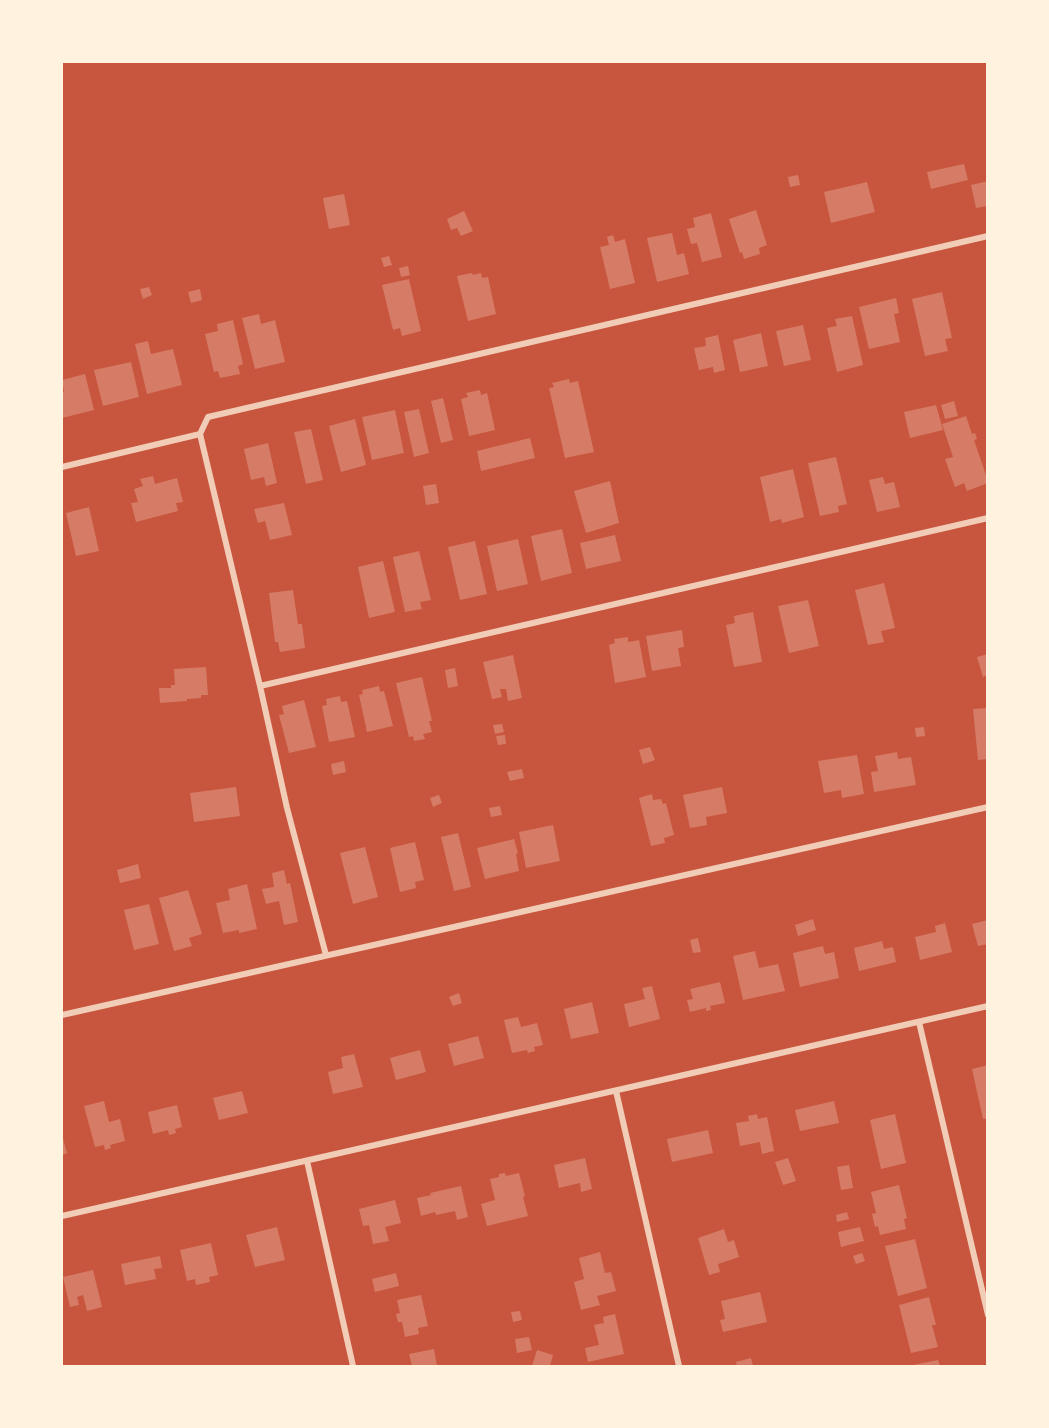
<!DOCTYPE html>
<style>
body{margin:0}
#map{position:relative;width:1049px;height:1428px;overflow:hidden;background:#c8553d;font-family:"Exo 2",sans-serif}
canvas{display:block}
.frame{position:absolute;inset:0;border:63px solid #fff3e0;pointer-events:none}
</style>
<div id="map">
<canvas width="1049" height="1428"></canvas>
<div class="frame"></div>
</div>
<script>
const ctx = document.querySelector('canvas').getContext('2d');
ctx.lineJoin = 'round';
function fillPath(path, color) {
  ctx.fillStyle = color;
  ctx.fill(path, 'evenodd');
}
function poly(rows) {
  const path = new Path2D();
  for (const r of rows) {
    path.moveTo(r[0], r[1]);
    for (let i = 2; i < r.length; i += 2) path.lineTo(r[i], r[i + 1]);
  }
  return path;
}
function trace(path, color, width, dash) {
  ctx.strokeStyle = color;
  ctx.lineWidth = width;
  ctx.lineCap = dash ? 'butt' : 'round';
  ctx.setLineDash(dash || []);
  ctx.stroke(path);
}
fillPath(poly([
 [964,164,968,180,931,189,927,172],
 [798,175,800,185,790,187,788,177],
 [988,181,988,206,976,208,971,185],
 [867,182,875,212,831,223,824,192],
 [344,194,350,225,329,229,323,198],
 [756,210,767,245,759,248,760,254,744,259,742,252,740,253,729,219],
 [464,211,473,231,461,236,457,228,451,230,447,219],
 [711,213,722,257,702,262,697,243,691,244,687,229,695,227,693,218],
 [672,233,677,255,684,253,689,274,657,282,647,238],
 [613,235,615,242,625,239,635,283,610,289,600,247,609,245,607,237],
 [389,256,392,265,384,267,381,258],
 [408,266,410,275,401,277,399,268],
 [472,273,473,275,481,273,482,278,488,277,496,314,468,321,457,276],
 [409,279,421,331,402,336,400,328,393,330,382,285],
 [149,287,152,295,143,299,140,289],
 [200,289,202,300,191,303,188,292],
 [942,292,952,338,945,339,948,351,925,356,912,299],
 [896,298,899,313,894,314,900,342,869,349,859,307],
 [259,314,261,324,275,320,285,362,255,369,242,318],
 [852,316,863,365,837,372,827,328,837,326,835,319],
 [233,320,243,364,238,366,240,374,220,378,218,371,214,372,205,334,218,331,217,324],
 [803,325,811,360,784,366,776,331],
 [761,333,768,366,740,372,733,340],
 [718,335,725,370,714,373,713,367,699,370,694,348,706,346,705,338],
 [148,341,151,354,173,349,182,385,147,394,135,344],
 [131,362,139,397,103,406,94,370],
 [85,374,94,410,62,418,62,392,64,392,62,380],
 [569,379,570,383,578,381,594,452,565,458,549,388,554,387,552,383],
 [480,390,481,395,487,393,495,430,469,436,461,399,468,397,466,393],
 [443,398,453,440,441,443,431,401],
 [954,401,958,416,945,419,941,405],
 [936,405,943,430,910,438,904,412],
 [419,409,429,453,414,457,404,412],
 [395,410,404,453,372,460,362,417],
 [966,416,972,434,975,433,977,439,974,440,988,481,988,483,967,491,964,483,955,487,945,459,953,457,942,424],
 [355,419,366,465,341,472,329,426],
 [311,429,323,480,306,484,294,432],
 [530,438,535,458,481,471,477,451],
 [268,443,277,483,266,486,264,477,251,480,244,449],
 [836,457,847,504,838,506,839,512,820,516,808,463],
 [793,469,804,517,782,523,781,519,770,522,760,477],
 [153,476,155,484,177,478,183,502,176,503,178,511,136,522,131,503,138,502,134,489,143,486,140,479],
 [883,477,885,484,894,482,900,507,877,512,869,480],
 [610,481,619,523,586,533,574,491],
 [436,484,439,503,426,505,423,486],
 [284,503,292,535,270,540,265,521,258,523,254,509],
 [89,507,99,551,76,556,66,513],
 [562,529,572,573,541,581,531,536],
 [615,535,621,561,586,569,580,543],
 [518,539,528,584,497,591,487,546],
 [475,541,487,594,460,600,448,547],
 [419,551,431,600,420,602,422,609,405,612,393,557],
 [383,561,395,612,369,618,358,567],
 [884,583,895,628,881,631,884,642,868,645,855,590],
 [293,590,298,624,302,624,305,648,280,652,278,642,275,642,269,593],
 [808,600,819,646,789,653,778,606],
 [753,612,762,662,734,667,726,625,735,623,734,616],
 [682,630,684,647,678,648,681,666,652,671,646,636],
 [628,637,628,642,639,640,646,677,615,683,609,645,615,643,614,639],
 [988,654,988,675,983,677,977,657],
 [513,655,522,698,508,701,506,689,500,689,502,697,492,699,483,662],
 [206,667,208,695,201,695,201,698,187,699,187,701,160,703,159,688,171,688,171,685,175,685,174,669],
 [455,668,458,686,448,688,445,670],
 [422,677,432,721,429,721,432,732,423,734,425,739,414,741,413,736,409,737,396,683],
 [379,686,380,692,384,691,393,726,367,732,359,695,363,694,362,690],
 [340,696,341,702,347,701,355,737,329,742,322,706,327,705,326,699],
 [304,700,316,747,289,753,279,715,284,714,282,706],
 [988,708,988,759,978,760,973,709],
 [502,724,504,732,495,734,493,725],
 [924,727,925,736,916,737,915,728],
 [505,735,506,744,498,745,496,736],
 [650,747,655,760,643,764,639,750],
 [897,752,898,759,911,757,916,785,874,792,871,772,878,771,875,756],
 [857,755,864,794,842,798,841,790,824,793,818,761],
 [344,761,346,772,333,775,331,764],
 [522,769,524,778,510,781,507,772],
 [236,787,240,816,194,822,190,793],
 [722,787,727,813,706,817,707,825,690,828,683,795],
 [652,794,653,800,661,799,663,804,666,803,674,835,664,838,665,843,651,846,639,798],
 [439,795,442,803,433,807,430,798],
 [500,806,502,815,491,817,489,808],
 [553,825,560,861,526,868,519,832],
 [458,833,471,887,454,891,441,837],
 [514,839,518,853,516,854,519,871,485,879,477,848],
 [415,842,424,880,415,882,416,888,400,892,390,848],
 [365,847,378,897,353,904,340,853],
 [138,864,141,878,120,883,117,870],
 [284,870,287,884,290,883,298,922,284,925,279,901,266,904,262,889,274,887,272,873],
 [247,884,257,929,239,933,239,930,223,933,216,903,230,900,228,889],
 [188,890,202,934,189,938,192,946,174,951,159,898],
 [149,904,159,944,134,950,124,910],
 [813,919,816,930,798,936,795,925],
 [988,920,988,944,978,946,972,924],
 [945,923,952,952,920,960,915,937,936,932,935,926],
 [698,938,701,952,693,953,690,940],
 [882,941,884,949,893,947,896,962,859,971,854,948],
 [823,946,825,954,834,952,839,978,800,987,793,953],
 [755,951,759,968,778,964,785,991,743,1000,733,956],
 [720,982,725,1003,710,1006,711,1010,706,1011,706,1008,690,1012,687,1000,693,999,690,989],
 [652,986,660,1019,629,1027,624,1004,645,999,642,988],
 [459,993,462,1003,453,1006,449,997],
 [592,1002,599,1033,571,1039,564,1009],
 [518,1017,521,1027,537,1023,543,1045,534,1047,535,1051,528,1053,527,1050,512,1053,504,1020],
 [478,1036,484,1058,454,1066,448,1044],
 [420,1050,426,1072,396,1080,390,1058],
 [354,1054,363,1087,333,1094,328,1072,343,1068,341,1057],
 [988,1065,988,1118,983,1119,972,1069],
 [242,1091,248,1113,219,1120,213,1098],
 [104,1101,109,1122,120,1119,125,1141,110,1145,111,1148,105,1150,104,1145,95,1147,84,1106],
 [834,1101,839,1123,800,1131,795,1110],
 [177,1105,182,1127,175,1129,176,1133,169,1135,168,1130,153,1134,148,1112],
 [757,1114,758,1119,767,1117,774,1151,762,1154,760,1142,740,1146,736,1123,749,1121,748,1116],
 [895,1114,906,1163,881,1169,870,1120],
 [708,1130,713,1153,672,1162,667,1139],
 [62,1135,67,1153,62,1155],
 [585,1158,592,1189,581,1192,580,1183,559,1188,554,1165],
 [788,1158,796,1181,783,1185,775,1162],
 [849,1165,853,1188,841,1190,837,1167],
 [505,1173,506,1176,519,1173,525,1196,523,1197,528,1216,487,1226,481,1204,495,1200,490,1179,499,1177,499,1174],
 [899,1185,907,1218,904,1219,906,1229,880,1235,878,1226,875,1227,872,1214,876,1213,871,1192],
 [461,1186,468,1217,457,1220,455,1211,436,1215,435,1212,421,1216,417,1198,431,1195,430,1193],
 [395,1200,401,1223,385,1227,389,1241,373,1244,369,1225,363,1226,359,1209],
 [847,1212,849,1219,837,1222,836,1215],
 [277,1227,285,1260,255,1267,246,1235],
 [860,1227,864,1241,841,1247,838,1232],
 [724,1229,728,1242,734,1240,739,1257,718,1264,720,1272,709,1275,698,1238],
 [915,1239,927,1288,898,1296,885,1246],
 [211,1243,218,1275,209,1277,210,1282,196,1285,195,1279,187,1281,180,1250],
 [600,1252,605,1273,611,1272,616,1291,597,1296,600,1305,581,1310,574,1282,584,1279,579,1258],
 [862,1253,865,1261,856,1264,853,1256],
 [160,1256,162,1268,154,1269,156,1279,125,1285,121,1264],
 [93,1270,102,1307,87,1311,83,1295,77,1297,79,1305,70,1307,63,1277],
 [396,1273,399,1286,375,1292,372,1279],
 [760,1292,767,1322,723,1332,720,1320,725,1319,721,1301],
 [421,1295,428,1326,418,1328,419,1334,405,1337,402,1322,398,1322,396,1314,400,1313,397,1300],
 [929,1297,936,1325,932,1325,938,1347,911,1353,899,1305],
 [520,1311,522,1320,513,1322,511,1312],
 [615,1314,624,1354,588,1362,585,1348,599,1345,594,1325,604,1323,603,1317],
 [529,1337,532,1350,517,1353,515,1339],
 [434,1349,437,1366,412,1366,409,1354],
 [537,1350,553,1355,550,1366,532,1366],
 [751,1358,753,1366,737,1366,736,1362],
 [938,1360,940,1366,914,1366,913,1365]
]), '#d67c66');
trace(poly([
 [200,434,260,686,287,808,326,955],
 [62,467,200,434,208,417,988,236],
 [260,686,988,518],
 [62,1015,988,807],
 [919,1022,988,1315],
 [616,1091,679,1366],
 [307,1161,353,1366],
 [62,1216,988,1006]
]), '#f1ccb7', 6);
</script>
